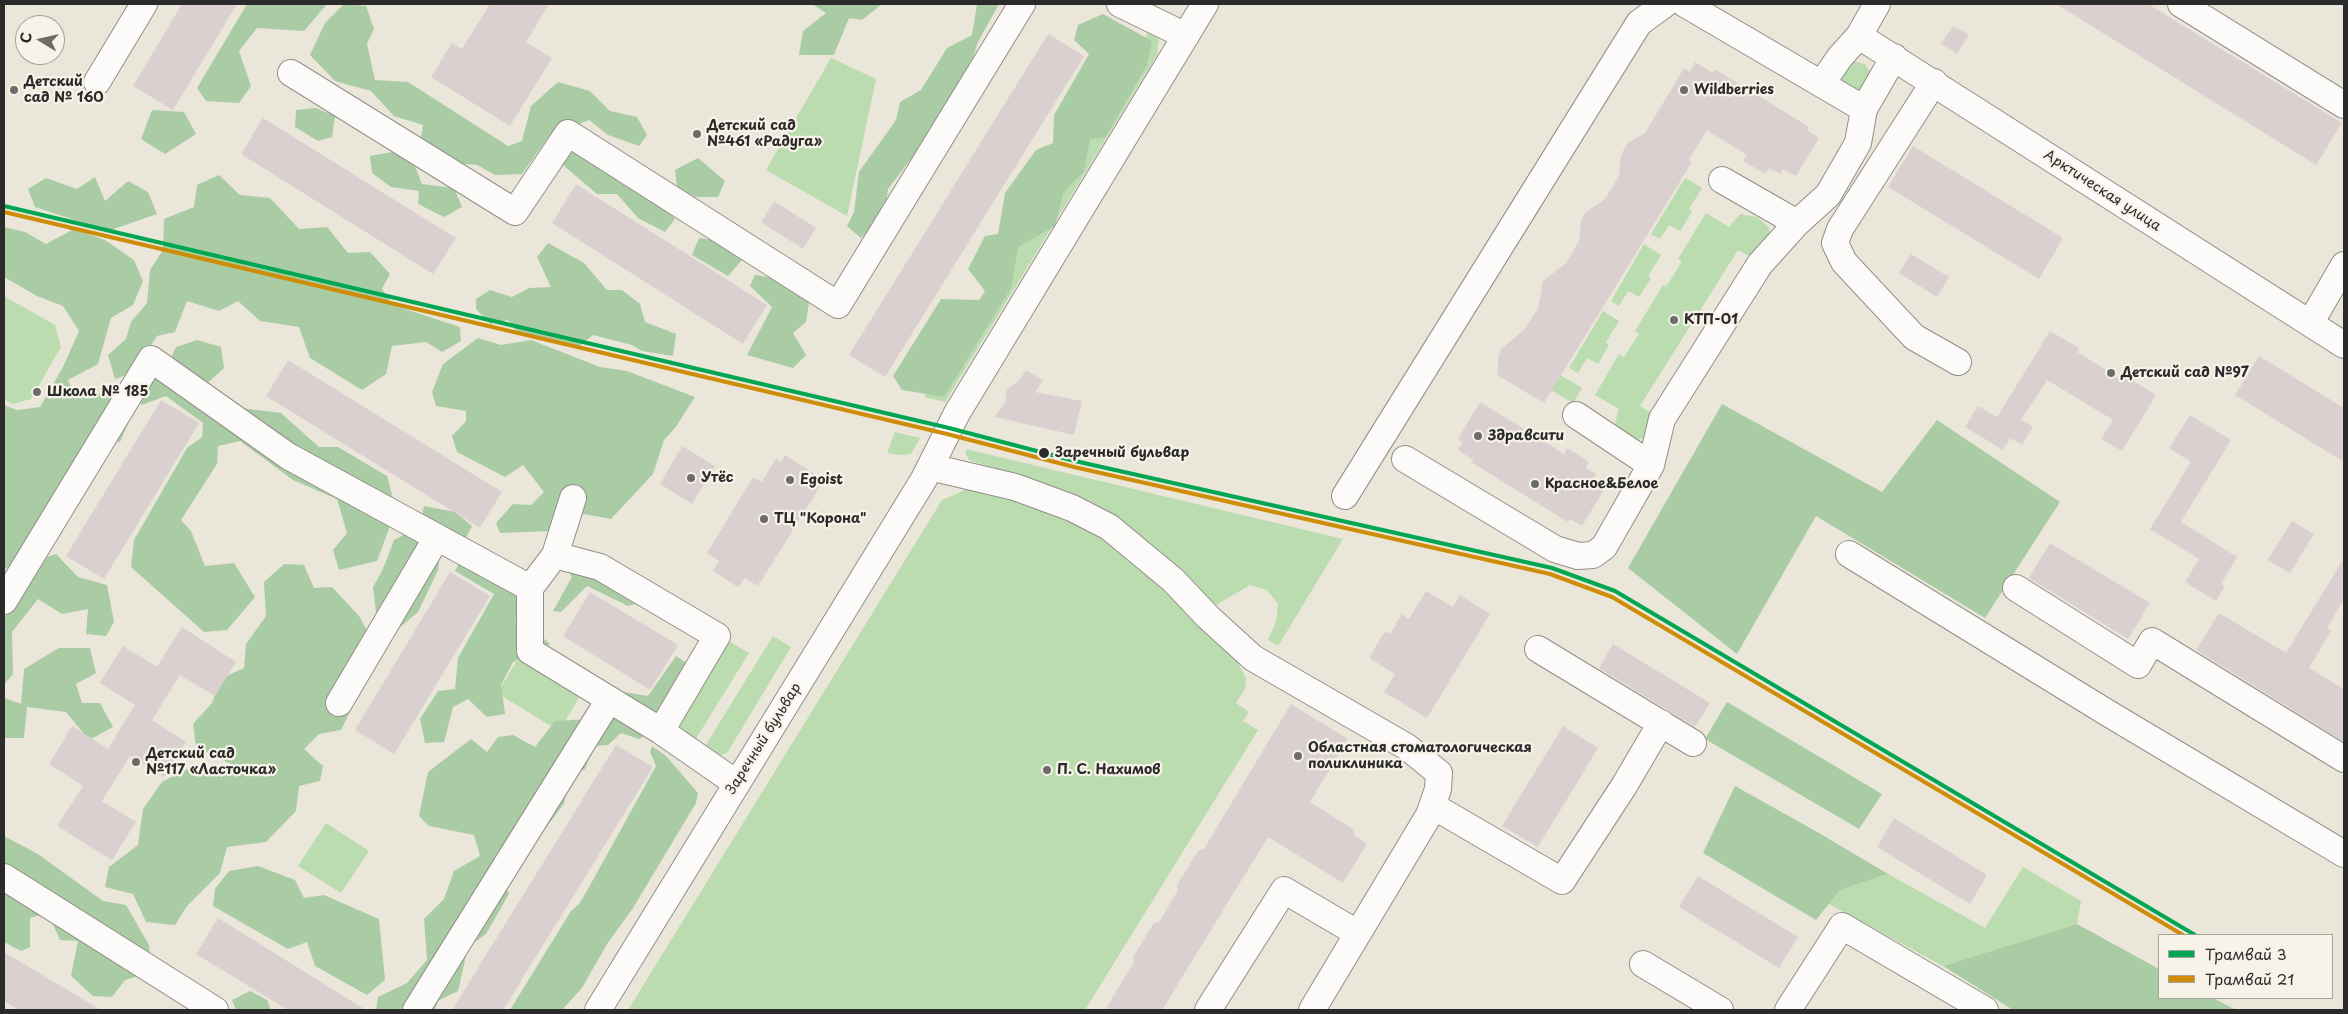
<!DOCTYPE html>
<meta charset="utf-8">
<style>
body{margin:0}
#map{position:relative;width:2348px;height:1014px;overflow:hidden;background:#ebe6da;font-family:"Playpen Sans",sans-serif}
canvas{display:block}
.frame{position:absolute;inset:0;border:5px solid #2b2b2b;pointer-events:none}
.legend{position:absolute;left:2158px;top:934px;width:175px;height:65px;box-sizing:border-box;background:#f7f3e8;border:1px solid #a5a39c;margin:0;padding:6px 9px;list-style:none;font-size:15px;color:#2b2b2b}
.legend li{display:flex;align-items:center;gap:10px;height:25px}
.legend b{width:25px;border:1px solid #a5a39c}
.north{position:absolute;left:15px;top:15px;width:50px;height:50px;box-sizing:border-box;background:#f7f3e8;border:1px solid #a5a39c;border-radius:50%;rotate:279deg;font-size:14px;font-weight:700;line-height:20px;text-align:center;color:#2b2b2b}
.north::after{content:'';display:block;margin:auto;width:18px;height:22px;background:#6e6c68;clip-path:polygon(50% 0,100% 100%,50% 72%,0 100%)}
</style>
<div id="map">
<canvas width="2348" height="1014"></canvas>
<div class="frame"></div>
<ul class="legend">
<li><b style="height:6px;background:#00a651"></b>Трамвай 3</li>
<li><b style="height:6px;background:#ce8d09"></b>Трамвай 21</li>
</ul>
<div class="north">С</div>
</div>
<script>
const ctx = document.querySelector('canvas').getContext('2d');
ctx.lineJoin = 'round';
function fillPath(path, color) {
  ctx.fillStyle = color;
  ctx.fill(path, 'evenodd');
}
function poly(rows) {
  const path = new Path2D();
  for (const r of rows) {
    path.moveTo(r[0], r[1]);
    for (let i = 2; i < r.length; i += 2) path.lineTo(r[i], r[i + 1]);
  }
  return path;
}
function trace(path, color, width, dash) {
  ctx.strokeStyle = color;
  ctx.lineWidth = width;
  ctx.lineCap = dash ? 'butt' : 'round';
  ctx.setLineDash(dash || []);
  ctx.stroke(path);
}
function drawText(font, color, halo, rows, align = 'center') {
  ctx.font = font + ' "Playpen Sans",sans-serif';
  ctx.lineWidth = 4.5;
  ctx.setLineDash([]);
  ctx.textBaseline = 'middle';
  ctx.strokeStyle = halo;
  ctx.fillStyle = color;
  for (const [text, x, y, turn = 0] of rows) {
    ctx.save();
    ctx.translate(x, y);
    ctx.rotate((+turn || 0) * Math.PI / 180);
    ctx.textAlign = isNaN(turn) ? turn : align;
    if (halo) ctx.strokeText(text, 0, 0);
    ctx.fillText(text, 0, 0);
    ctx.restore();
  }
}
fillPath(poly([
 [1150,29,1159,40,1157,55,945,402,924,397],
 [831,58,876,79,847,216,766,170],
 [1853,61,1865,64,1870,72,1865,89,1855,93,1839,80],
 [1685,178,1702,188,1689,209,1692,212,1680,231,1669,225,1660,239,1651,234],
 [1706,213,1729,227,1740,214,1757,217,1769,227,1770,235,1751,257,1738,250,1640,406,1658,417,1650,436,1641,439,1632,439,1617,429,1615,423,1619,409,1595,395,1619,354,1624,357,1639,334,1635,331,1663,285,1666,287,1682,262,1678,259],
 [1644,244,1661,255,1648,276,1651,278,1639,297,1628,291,1619,306,1611,301],
 [4,296,55,325,61,347,31,399,12,404,4,399],
 [1603,311,1619,321,1606,342,1609,345,1598,364,1587,358,1578,373,1569,368],
 [1560,375,1582,388,1573,403,1551,390],
 [895,432,920,438,911,454,901,455,887,453],
 [966,449,1343,539,1278,646,1268,640,1276,622,1278,604,1267,590,1250,585,1216,605,1134,530,1078,498,1051,486,969,460,966,455],
 [967,489,1011,498,1071,521,1102,538,1127,556,1234,656,1246,678,1245,689,1236,703,1249,712,1243,721,1258,730,1085,1010,628,1010,942,500],
 [773,636,791,647,727,753,716,757,702,751],
 [725,639,749,653,692,745,679,731,678,725],
 [518,659,580,696,559,731,497,693],
 [326,823,369,851,341,893,298,866],
 [2023,867,2081,901,2077,924,1943,966,1829,904,1840,890,1888,874,1985,928]
]), '#badcaf');
fillPath(poly([
 [247,4,327,4,304,31,257,28,239,51,251,86,239,103,206,101,197,88],
 [344,4,366,6,374,29,367,44,375,80,408,82,508,146,522,141,531,106,558,82,590,91,610,111,637,117,647,135,639,146,608,135,589,120,549,136,522,174,495,175,477,165,444,162,420,145,423,125,394,116,371,91,335,81,310,55,325,23],
 [812,4,882,4,862,20,849,18,834,55,799,55,803,31,826,13],
 [977,4,999,4,978,42,955,113,919,148,888,189,885,213,861,238,847,226,854,212,859,172,896,120,900,102,921,90,947,48,972,35],
 [1103,14,1152,41,1147,65,1105,138,1090,139,1084,171,1063,193,1055,226,1018,247,1011,288,944,397,902,390,893,376,941,299,979,300,985,291,968,269,985,236,998,234,1005,193,1036,150,1053,143,1054,115,1089,54,1074,40,1078,25],
 [316,108,335,116,332,137,318,141,295,127,296,110],
 [152,110,184,112,196,134,165,154,141,139],
 [568,150,610,155,627,186,652,194,675,219,665,232,638,218,617,194,597,194,563,165],
 [392,152,414,164,422,184,454,188,462,207,444,217,418,204,419,191,391,187,372,173,370,156],
 [698,158,725,181,718,197,695,197,677,187,675,170],
 [219,175,240,195,270,198,299,229,327,227,348,253,370,252,390,274,382,289,393,305,460,327,461,341,442,352,426,342,392,346,386,374,362,390,310,358,299,327,260,321,238,301,219,311,187,301,175,332,157,336,134,372,115,379,108,355,126,339,131,322,147,303,150,270,163,250,164,219,194,207,197,185],
 [95,177,105,201,128,181,148,192,157,214,108,231,35,207,28,189,46,178,77,189],
 [4,227,25,232,46,244,74,229,105,240,134,260,143,281,133,305,111,318,98,364,68,380,75,397,107,392,130,419,120,442,89,444,9,567,4,569,4,405,17,410,40,407,63,367,79,331,63,306,37,296,4,277],
 [699,238,722,241,742,260,728,276,692,255],
 [548,243,584,263,607,290,622,290,640,304,645,322,676,334,673,356,642,351,632,345,593,335,578,347,519,335,508,320,490,324,476,309,476,299,490,290,512,297,529,288,551,287,537,257],
 [755,275,774,278,809,302,806,322,793,333,806,355,793,368,747,355,772,307,750,286],
 [478,338,501,345,531,340,600,367,627,371,695,397,675,428,664,440,653,474,611,519,573,512,553,531,500,533,496,523,513,504,531,505,544,492,523,465,505,477,457,452,452,436,466,421,466,411,436,406,432,392,443,364],
 [197,340,221,347,224,368,200,390,216,405,281,413,319,447,338,447,387,476,396,510,377,561,339,570,333,550,347,533,337,499,293,480,240,441,218,446,217,464,181,520,191,531,205,566,234,563,255,597,227,630,204,632,131,567,134,540,187,448,202,437,203,423,166,396,142,405,126,385,164,372,176,347],
 [1722,404,1882,492,1937,420,2060,502,1985,618,1816,516,1737,654,1628,568],
 [424,506,455,512,472,526,461,548,441,549,438,570,418,612,398,629,376,612,373,587,383,569,394,540,420,526],
 [56,554,78,577,107,585,114,622,106,636,86,634,88,609,62,614,38,599,12,632,13,674,4,685,4,591,33,561],
 [463,556,527,602,515,618,535,631,550,644,513,662,501,685,505,714,487,717,468,699,453,707,444,742,425,743,420,719,438,691,455,689,458,658,494,594,455,571],
 [284,564,304,565,314,588,332,587,359,616,379,653,341,730,319,734,304,749,323,766,320,781,299,786,296,811,266,842,227,847,220,873,187,906,175,925,146,922,133,894,105,887,109,867,138,845,143,809,162,782,193,766,222,777,231,764,196,747,193,724,212,703,220,679,244,668,246,644,266,616,264,582],
 [565,566,587,568,639,603,628,606,587,586,561,612,553,611,572,577],
 [59,648,90,648,96,673,76,684,82,703,100,703,113,727,89,740,66,712,27,707,24,738,5,738,5,698,21,704,24,669],
 [676,656,691,666,654,731,639,739,621,733,608,745,594,746,585,769,569,779,564,804,538,838,499,871,509,894,486,934,468,947,458,991,438,1001,435,1010,376,1010,378,997,407,983,427,960,424,919,444,899,454,871,480,856,474,835,429,826,419,816,428,772,471,739,487,752,498,737,513,735,535,747,555,721,590,719,611,690,648,696],
 [1727,702,1882,794,1859,829,1705,739],
 [652,746,666,756,698,793,696,803,633,908,607,944,582,988,562,1010,510,1010,571,911,579,904,588,889,656,766,650,752],
 [1735,786,1819,833,1888,874,1840,890,1816,920,1703,853],
 [4,836,38,854,103,901,126,905,149,945,151,972,125,980,112,997,93,996,71,976,78,941,60,940,48,913,30,918,30,947,21,951,4,942,4,893,19,891,4,864],
 [258,866,295,880,304,898,324,895,379,919,385,980,367,995,315,966,307,942,288,949,213,906,215,889,229,871],
 [2077,924,2159,969,2159,998,2213,998,2236,1010,2013,1010,1943,966],
 [250,991,267,1000,271,1010,236,1010,232,1000]
]), '#aacca4');
fillPath(poly([
 [182,4,237,4,173,110,133,86],
 [490,4,549,4,526,42,552,58,510,126,431,77,452,43,462,49],
 [2056,4,2148,4,2342,123,2316,165],
 [1953,26,1969,35,1957,54,1941,44],
 [1048,34,1084,56,885,377,849,355],
 [1695,62,1713,73,1715,69,1809,127,1807,130,1819,138,1796,176,1783,169,1780,174,1769,168,1765,174,1743,161,1747,155,1707,130,1689,160,1692,162,1544,403,1497,375,1499,355,1502,348,1524,330,1538,308,1543,281,1566,263,1579,241,1581,221,1584,214,1605,199,1619,176,1621,156,1624,149,1628,143,1645,133,1684,68,1690,72],
 [263,118,456,238,433,274,241,154],
 [1913,146,2063,238,2039,279,1888,187],
 [576,184,767,305,743,344,552,223],
 [774,201,816,228,803,249,761,222],
 [1911,254,1949,277,1937,297,1899,273],
 [2050,331,2079,348,2077,352,2124,381,2127,377,2156,395,2122,451,2101,439,2113,420,2047,380,2021,420,2033,427,2022,445,2010,438,2003,450,1965,427,1978,406,1997,417],
 [2259,356,2344,408,2344,462,2235,395],
 [288,360,502,492,480,528,266,396],
 [1026,370,1043,380,1035,392,1082,401,1074,435,995,417,1005,402,1007,389,1019,381],
 [161,400,199,423,104,579,66,556],
 [1480,402,1564,454,1567,448,1589,462,1586,468,1596,474,1593,480,1605,488,1582,526,1570,519,1568,522,1471,462,1473,460,1458,450,1463,442,1458,439],
 [2190,415,2231,440,2181,522,2237,557,2221,584,2225,586,2216,601,2185,582,2199,559,2150,529,2191,462,2169,448],
 [682,446,715,466,692,504,660,484],
 [785,455,824,480,758,586,745,578,738,587,713,571,719,561,707,553,753,477,762,482,776,458,781,462],
 [2292,521,2314,534,2290,573,2268,560],
 [2050,543,2150,603,2128,639,2029,578],
 [2344,558,2344,599,2327,628,2331,631,2309,668,2344,689,2344,742,2196,650,2219,613,2286,653],
 [450,572,490,596,394,754,355,730],
 [1426,591,1453,607,1460,595,1490,614,1427,718,1384,692,1395,674,1369,658,1385,631,1390,634,1402,614,1409,619],
 [590,592,678,645,650,690,563,636],
 [182,627,236,662,215,696,180,675,152,720,186,742,164,777,130,756,102,801,136,822,112,860,57,826,83,786,49,764,72,726,108,749,135,705,100,683,123,646,157,667],
 [1613,644,1710,703,1695,727,1599,668],
 [1291,704,1348,739,1310,802,1353,829,1355,836,1367,844,1343,883,1268,837,1162,1010,1105,1010,1134,962,1133,957,1154,923,1159,922,1178,890,1177,885,1198,851,1204,849],
 [1563,726,1598,748,1538,847,1502,826],
 [616,745,653,767,503,1010,452,1010],
 [1894,818,1987,875,1970,904,1877,847],
 [1698,876,1798,937,1779,968,1679,907],
 [218,918,366,1010,288,1010,196,954],
 [4,952,101,1010,19,1010,4,1001]
]), '#dbd0d0');
const minor = poly([
 [1120,4,1186,36],
 [1685,4,1864,109],
 [2181,4,2344,105],
 [1859,36,2344,345],
 [291,73,515,212,568,133,838,305,1022,4],
 [97,82,144,4],
 [1934,82,1840,229,1835,243,1844,262,1914,337,1958,362],
 [1822,83,1840,57,1859,36,1877,4],
 [1722,180,1797,223],
 [2311,322,2344,265],
 [1576,415,1651,465],
 [1405,459,1555,549,1578,556,1593,555,1604,547,1651,465,1662,419,1760,264,1797,223,1828,195,1858,143,1864,109,1894,57],
 [930,467,1015,487,1072,508,1109,527,1173,580,1208,617,1253,658,1407,747,1439,773,1438,789,1429,815,1312,1010],
 [1345,496,1639,23,1665,4],
 [1849,554,2106,712,2344,854],
 [555,555,573,498],
 [530,588,555,555,600,567,717,636,661,731],
 [2016,588,2138,665,2152,641,2344,759],
 [4,601,151,359,288,456,530,588,530,651,661,731,736,783],
 [1538,649,1693,743],
 [339,703,437,537],
 [1433,806,1562,881,1624,786,1661,723],
 [4,877,215,1010],
 [1643,964,1720,1010],
 [416,1010,609,700],
 [598,1010,924,479,957,413,1205,4],
 [1208,1010,1284,890,1357,933],
 [1788,1010,1842,926,1985,1010]
]);
trace(minor, '#918f89', 28);
trace(minor, '#fcfbf9', 26);
trace(poly([
 [4,206,949,428,1075,461,1552,568,1615,591,2195,935]
]), '#00a651', 4);
trace(poly([
 [4,212,947,434,1074,467,1550,574,1612,597,2183,935]
]), '#ce8d09', 4);
for (const [x, y, r, color] of [
 [14,90,5,"#6e6c68"],
 [1684,90,5,"#6e6c68"],
 [697,134,5,"#6e6c68"],
 [1674,320,5,"#6e6c68"],
 [2111,373,5,"#6e6c68"],
 [37,392,5,"#6e6c68"],
 [1478,436,5,"#6e6c68"],
 [1044,453,6,"#2b2b2b"],
 [691,478,5,"#6e6c68"],
 [790,480,5,"#6e6c68"],
 [1535,484,5,"#6e6c68"],
 [764,519,5,"#6e6c68"],
 [1298,756,5,"#6e6c68"],
 [136,762,5,"#6e6c68"],
 [1047,770,5,"#6e6c68"]
]) {
  const dot = new Path2D();
  dot.arc(x, y, r, 0, 2 * Math.PI);
  ctx.fillStyle = color;
  ctx.fill(dot);
  trace(dot, '#f7f3e8', 2);
}
drawText('bold 14px', '#2b2b2b', '#f7f3e8', [
 ["Детский",24,82],
 ["сад № 160",24,98],
 ["Wildberries",1694,90],
 ["Детский сад",707,126],
 ["№461 «Радуга»",707,142],
 ["КТП-01",1684,320],
 ["Детский сад №97",2121,373],
 ["Школа № 185",47,392],
 ["Здравсити",1488,436],
 ["Утёс",701,478],
 ["Egoist",800,480],
 ["Красное&Белое",1545,484],
 ["ТЦ \"Корона\"",774,519],
 ["Областная стоматологическая",1308,748],
 ["поликлиника",1308,764],
 ["Детский сад",146,754],
 ["№117 «Ласточка»",146,770],
 ["П. С. Нахимов",1057,770]
], 'left');
drawText('14px', '#2b2b2b', '#f7f3e8', [
 ["Арктическая улица",2102,191,33],
 ["Заречный бульвар",764,739,-58]
]);
drawText('bold 14px', '#2b2b2b', '#f7f3e8', [
 ["Заречный бульвар",1055,453]
], 'left');
</script>
